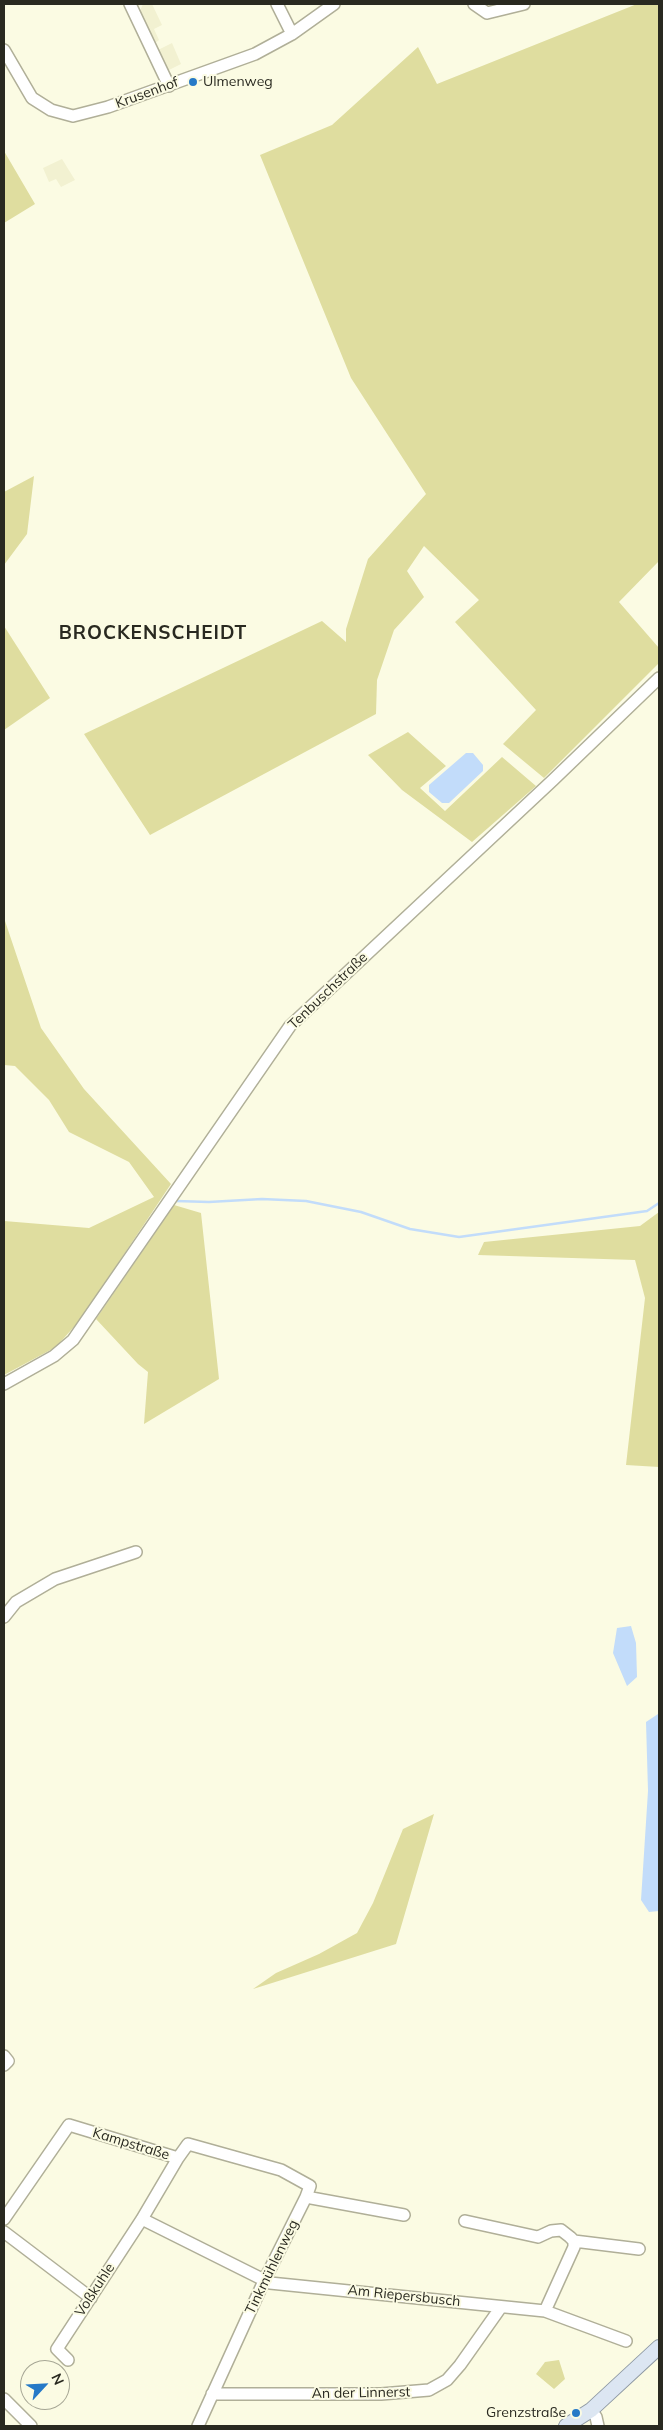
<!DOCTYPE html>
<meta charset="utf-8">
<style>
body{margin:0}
#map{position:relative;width:663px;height:2430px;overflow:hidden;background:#fbfbe3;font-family:Mulish,sans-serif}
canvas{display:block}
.frame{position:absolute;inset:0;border:5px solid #292920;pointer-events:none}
.north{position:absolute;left:20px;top:2360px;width:50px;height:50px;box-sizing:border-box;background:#fbfbe3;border:1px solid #a7a795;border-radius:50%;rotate:65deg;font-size:14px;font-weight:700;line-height:20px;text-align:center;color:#292920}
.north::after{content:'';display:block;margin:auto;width:18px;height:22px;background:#2679c7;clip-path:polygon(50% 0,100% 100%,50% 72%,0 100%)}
</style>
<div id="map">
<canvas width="663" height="2430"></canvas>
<div class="frame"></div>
<div class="north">N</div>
</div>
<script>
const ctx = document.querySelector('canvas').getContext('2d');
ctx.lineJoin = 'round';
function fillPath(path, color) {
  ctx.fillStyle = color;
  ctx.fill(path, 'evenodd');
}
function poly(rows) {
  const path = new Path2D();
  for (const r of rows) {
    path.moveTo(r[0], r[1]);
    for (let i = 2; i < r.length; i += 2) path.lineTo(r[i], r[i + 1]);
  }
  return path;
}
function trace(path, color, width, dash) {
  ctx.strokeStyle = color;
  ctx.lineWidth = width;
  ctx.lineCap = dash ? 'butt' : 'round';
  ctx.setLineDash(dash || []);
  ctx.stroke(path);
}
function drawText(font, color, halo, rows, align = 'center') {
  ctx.font = font + ' Mulish,sans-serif';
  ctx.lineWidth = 4;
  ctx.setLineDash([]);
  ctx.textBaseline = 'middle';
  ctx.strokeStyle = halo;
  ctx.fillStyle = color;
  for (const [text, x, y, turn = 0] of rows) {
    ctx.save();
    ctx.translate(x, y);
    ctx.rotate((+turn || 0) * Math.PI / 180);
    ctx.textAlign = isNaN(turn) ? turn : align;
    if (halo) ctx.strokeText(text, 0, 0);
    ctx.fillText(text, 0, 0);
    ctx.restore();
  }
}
fillPath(poly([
 [143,4,152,4,162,25,154,29,159,40,155,43,139,13],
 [172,43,181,64,167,71,158,50],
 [62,159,75,180,61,187,56,179,49,182,43,168]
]), '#f2f1d1');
fillPath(poly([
 [637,4,659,4,659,561,619,602,659,648,659,663,544,778,503,744,536,710,455,622,479,600,424,546,407,571,424,597,394,630,377,680,376,714,150,835,84,734,322,621,346,642,346,629,368,559,426,494,351,378,260,155,332,125,418,47,437,84],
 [4,151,35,204,4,223],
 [34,476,27,534,4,565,4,492],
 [4,626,50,698,4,730],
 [408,732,446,766,420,788,445,811,502,757,536,786,472,842,402,790,368,755],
 [4,918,41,1028,84,1089,171,1184,80,1320,56,1347,4,1375,4,1221,89,1228,154,1197,129,1162,69,1132,49,1100,15,1066,4,1065],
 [174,1205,201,1213,219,1379,144,1424,148,1372,138,1364,96,1319],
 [659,1212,659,1467,626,1465,645,1298,635,1260,478,1255,484,1242,640,1226],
 [434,1814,396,1944,253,1989,276,1973,319,1954,357,1933,373,1903,403,1829],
 [559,2360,565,2379,554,2389,536,2374,545,2362]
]), '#dfdd9f');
fillPath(poly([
 [466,753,473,753,483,765,483,771,449,803,442,803,429,792,429,785],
 [631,1626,636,1643,637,1677,627,1686,613,1653,617,1628],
 [658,1714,659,1911,649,1912,641,1900,648,1791,646,1722]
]), '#c2dcfa');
trace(poly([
 [176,1201,209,1202,262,1199,306,1201,361,1212,410,1229,459,1237,647,1211,659,1203]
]), '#c2dcfa', 2.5);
const minor = poly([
 [130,4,169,86],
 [277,4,292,34],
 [474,4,487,13,524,4],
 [4,50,32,98,51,110,73,116,108,107,255,54,292,34,334,4],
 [4,1384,54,1356,73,1340,290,1026,553,780,659,678],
 [4,1617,16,1602,55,1579,136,1552],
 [4,2056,8,2061,4,2065],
 [4,2219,69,2125,178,2158,188,2144,281,2170,310,2186,306,2197],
 [142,2219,270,2283,545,2311,626,2341],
 [465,2221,538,2237,551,2231,561,2230,570,2237,574,2241,574,2247,545,2311],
 [4,2232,91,2298],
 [574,2241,639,2249],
 [68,2360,57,2349,142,2219,178,2158],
 [212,2394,381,2394,429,2390,447,2380,460,2365,501,2307],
 [4,2399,31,2426],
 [591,2410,596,2417,598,2426],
 [198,2426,264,2281,306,2197,404,2215]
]);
const major = poly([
 [566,2426,591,2410,659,2347]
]);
trace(minor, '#b0af98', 14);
trace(major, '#8e99a3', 16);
trace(minor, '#fff', 11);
trace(major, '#dce6f2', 14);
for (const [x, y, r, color] of [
 [193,82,5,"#2679c7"],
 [576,2413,5,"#2679c7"]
]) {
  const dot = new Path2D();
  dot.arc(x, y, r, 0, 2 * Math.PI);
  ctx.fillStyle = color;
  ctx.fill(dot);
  trace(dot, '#fbfbe3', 2);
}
drawText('14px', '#292920', '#fbfbe3', [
 ["Ulmenweg",203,82],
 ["Grenzstraße",566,2413,"right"]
], 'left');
drawText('14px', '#292920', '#fbfbe3', [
 ["Krusenhof",147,93,-20],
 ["Tenbuschstraße",328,991,-44],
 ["Kampstraße",131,2144,17],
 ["Tinkmühlenweg",272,2267,-64],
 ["Voßkuhle",95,2290,-57],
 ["Am Riepersbusch",404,2296,6],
 ["An der Linnerst",361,2393,-1]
]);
ctx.letterSpacing = '1px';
drawText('bold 19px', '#292920', '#fbfbe3', [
 ["BROCKENSCHEIDT",153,633]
]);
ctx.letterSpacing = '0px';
</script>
